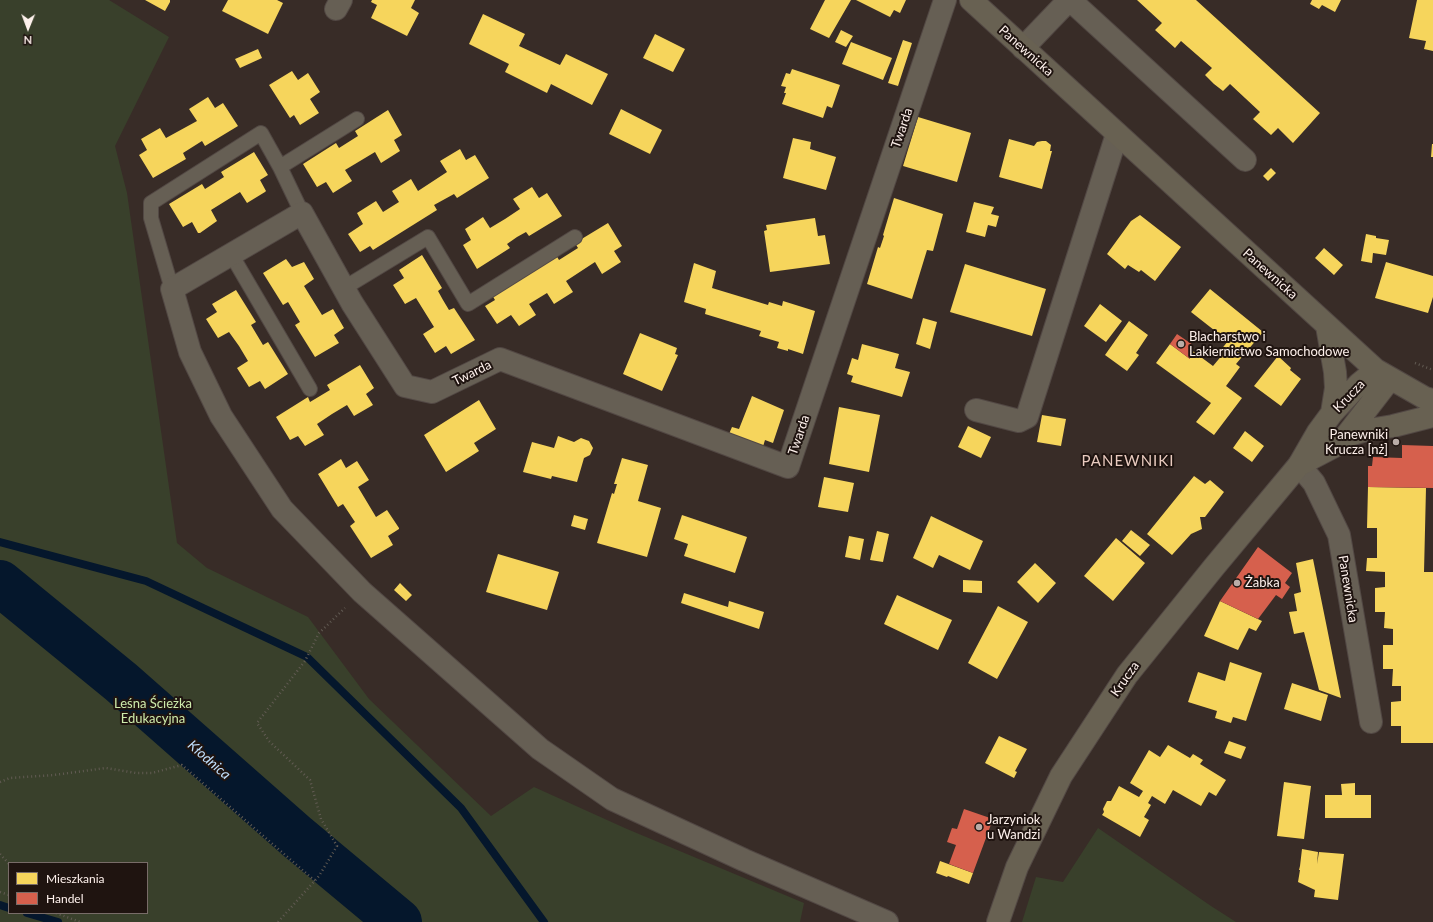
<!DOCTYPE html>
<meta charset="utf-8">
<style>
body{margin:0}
#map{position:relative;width:1433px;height:922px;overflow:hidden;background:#382c27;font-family:Lato,sans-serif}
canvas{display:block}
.legend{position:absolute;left:8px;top:862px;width:140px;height:52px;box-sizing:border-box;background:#1f1410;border:1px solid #786c68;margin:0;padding:5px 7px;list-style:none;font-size:12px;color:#fef1ec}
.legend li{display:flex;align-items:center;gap:8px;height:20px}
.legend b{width:20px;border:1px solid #786c68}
.north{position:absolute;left:8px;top:8px;width:40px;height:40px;-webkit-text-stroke:3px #1f1410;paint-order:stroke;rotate:181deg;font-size:11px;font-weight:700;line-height:16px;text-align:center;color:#fef1ec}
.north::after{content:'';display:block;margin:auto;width:14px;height:18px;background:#fef1ec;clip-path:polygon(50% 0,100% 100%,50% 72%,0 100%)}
</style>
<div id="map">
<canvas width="1433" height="922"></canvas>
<ul class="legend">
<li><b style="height:11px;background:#f6d55c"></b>Mieszkania</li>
<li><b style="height:11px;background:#d6604d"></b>Handel</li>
</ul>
<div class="north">N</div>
</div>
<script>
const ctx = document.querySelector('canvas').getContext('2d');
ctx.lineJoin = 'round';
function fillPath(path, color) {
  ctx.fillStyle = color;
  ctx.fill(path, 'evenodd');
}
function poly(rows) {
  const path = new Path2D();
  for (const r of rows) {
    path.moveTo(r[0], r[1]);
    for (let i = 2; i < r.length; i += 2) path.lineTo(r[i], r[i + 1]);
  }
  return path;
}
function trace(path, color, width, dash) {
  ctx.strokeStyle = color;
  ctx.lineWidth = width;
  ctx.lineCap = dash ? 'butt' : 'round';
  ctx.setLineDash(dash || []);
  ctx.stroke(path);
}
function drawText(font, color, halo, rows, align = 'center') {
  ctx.font = font + ' Lato,sans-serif';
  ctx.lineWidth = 4;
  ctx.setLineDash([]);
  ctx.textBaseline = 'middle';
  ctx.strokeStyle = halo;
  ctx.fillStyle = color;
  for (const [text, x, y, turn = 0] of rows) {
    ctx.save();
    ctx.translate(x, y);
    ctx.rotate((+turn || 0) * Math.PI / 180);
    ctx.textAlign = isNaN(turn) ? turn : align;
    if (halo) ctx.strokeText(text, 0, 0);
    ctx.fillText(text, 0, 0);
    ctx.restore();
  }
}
fillPath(poly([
 [0,0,109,0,169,37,115,146,127,193,177,543,207,568,308,617,369,699,491,816,534,787,627,829,804,903,800,922,0,922],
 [9,863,147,863,147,913,9,913],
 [1098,828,1211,906,1236,922,1022,922,1036,877,1063,882]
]), '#39402b');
fillPath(poly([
 [145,0,170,0,170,2,165,11],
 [228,0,277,0,283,3,268,34,222,11],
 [372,0,415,0,411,8,419,13,407,36,371,18,377,5,371,2],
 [825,0,851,0,829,38,810,29],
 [856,0,906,0,900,13,894,10,890,17],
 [1137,0,1196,0,1320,113,1293,143,1278,128,1271,135,1253,119,1260,112,1230,84,1223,91,1214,84,1205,75,1212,68,1181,41,1175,48,1155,30,1162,23],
 [1312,0,1341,0,1335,12,1322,5,1319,9,1310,4],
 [1417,0,1433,0,1433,51,1424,49,1426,41,1409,38],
 [483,14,525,34,519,46,560,65,566,54,608,74,592,105,551,84,547,93,505,72,509,64,469,44],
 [841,30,853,36,846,47,835,42],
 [655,34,685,49,673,72,643,58],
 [903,40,912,43,898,86,888,83],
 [851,42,892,58,883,80,842,64],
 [258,49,262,58,240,68,235,59],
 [792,69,840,85,832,108,827,106,823,118,782,104,786,93,784,93,786,87,781,86,786,73,790,74],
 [292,71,298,80,308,73,320,92,310,99,319,113,300,125,294,115,290,118,269,85],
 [208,97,215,108,223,103,238,126,205,146,202,141,183,153,186,159,153,178,139,155,147,150,141,139,160,128,166,138,197,121,189,109],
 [621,109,662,130,650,154,609,134],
 [388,110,402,135,394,140,400,151,381,163,375,152,345,170,352,181,333,193,326,182,317,187,303,164,336,143,339,148,358,136,355,131],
 [918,117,971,133,957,182,903,166],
 [793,138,811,142,810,149,836,157,826,190,783,178],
 [1009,139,1034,146,1037,142,1042,141,1046,141,1051,145,1050,151,1052,151,1042,189,999,177],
 [1432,144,1433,144,1433,157,1431,157],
 [460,149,466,160,475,155,489,178,457,198,454,194,434,205,437,210,373,250,370,246,360,252,348,234,363,224,357,213,376,201,383,212,399,202,392,191,411,179,418,191,447,172,440,161],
 [254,152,268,175,260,180,266,191,265,192,247,203,240,192,211,210,217,221,200,233,198,233,192,222,183,227,169,204,202,184,205,189,224,177,221,172],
 [1271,168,1276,173,1268,181,1263,176],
 [532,187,539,198,547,193,562,216,529,236,526,232,517,237,507,244,510,248,477,269,463,245,471,240,465,229,483,217,490,228,505,219,520,209,513,199],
 [894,198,943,214,933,251,927,250,912,299,867,284,878,247,880,248,884,236,883,235],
 [974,202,994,207,991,214,999,216,996,227,988,225,985,237,966,232],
 [1140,215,1181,247,1155,281,1141,270,1139,272,1128,265,1125,269,1107,254,1131,221],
 [815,218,818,236,825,235,830,264,770,272,764,231,767,230,766,225],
 [608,223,622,246,614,251,621,262,602,274,595,262,566,281,573,292,554,304,547,293,529,304,536,315,519,326,511,315,497,324,485,306,495,300,492,295,556,255,559,260,578,248,575,243],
 [1366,234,1376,236,1376,238,1389,240,1386,255,1373,253,1372,263,1361,261],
 [1324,248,1343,265,1334,275,1315,258],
 [422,255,442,288,438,291,443,300,449,310,454,308,475,340,451,354,446,346,435,353,423,334,434,327,416,298,405,304,393,285,404,278,399,270],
 [286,259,292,267,304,262,314,279,304,286,322,315,333,309,344,328,334,335,339,343,315,357,295,325,300,322,288,302,283,305,263,273],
 [1386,262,1433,276,1433,297,1428,313,1375,298],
 [694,263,716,271,712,288,768,305,769,302,782,306,783,301,815,311,803,354,788,349,788,351,777,348,779,342,759,336,761,331,705,314,706,309,684,302],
 [965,264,1046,289,1032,336,950,312],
 [1210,289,1263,332,1236,364,1240,367,1226,386,1242,398,1214,435,1196,422,1211,403,1156,363,1170,344,1190,359,1190,349,1213,366,1223,354,1220,351,1228,341,1191,312],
 [236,290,256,322,251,325,263,345,268,342,288,374,265,389,260,381,249,387,237,368,248,361,239,346,229,332,218,338,206,319,217,312,212,304],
 [1100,304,1122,321,1106,342,1084,326],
 [923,318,937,322,930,349,916,344],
 [1129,321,1148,335,1136,353,1139,355,1127,371,1105,355],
 [640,333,677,348,675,354,678,355,662,391,623,374],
 [862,344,899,354,895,368,910,372,902,397,851,382,853,376,847,374,852,358,858,360],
 [1278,356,1291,368,1290,370,1301,379,1281,406,1254,386],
 [360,365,374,388,366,394,373,405,354,416,347,405,332,414,317,424,324,435,305,446,298,436,290,440,276,417,308,397,310,402,330,390,327,385],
 [752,396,784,410,773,443,765,440,761,453,726,441,732,427,739,429],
 [479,400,496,429,474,443,479,451,446,472,424,435],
 [839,407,880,415,869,472,829,464],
 [1042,415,1066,419,1061,446,1037,442],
 [968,426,991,437,981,458,958,447],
 [1245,431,1264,446,1252,462,1233,448],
 [558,436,574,442,581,438,589,441,593,448,590,455,584,458,577,482,552,476,551,479,523,472,532,442,554,448],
 [622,458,648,465,638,501,661,508,647,557,597,543,612,493,614,494,617,484,614,484],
 [341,459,346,468,357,461,369,480,358,487,376,517,387,510,399,528,399,529,388,536,393,545,371,558,350,526,355,522,343,504,338,507,318,474],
 [1194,476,1205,484,1210,480,1224,492,1205,517,1200,517,1202,529,1191,534,1172,555,1147,534],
 [824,477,854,483,848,512,818,507],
 [1368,487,1426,488,1424,572,1433,572,1433,743,1401,743,1401,726,1391,726,1391,702,1401,701,1401,686,1392,686,1393,669,1383,669,1383,645,1393,645,1393,629,1384,628,1385,612,1375,612,1375,588,1385,587,1385,572,1366,571,1367,558,1377,558,1377,528,1367,528],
 [574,515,588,519,585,530,571,526],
 [682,515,747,537,735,573,684,556,688,544,674,539],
 [931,516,983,541,970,570,939,555,933,568,913,558],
 [1131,530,1150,545,1140,556,1122,541],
 [877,531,889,534,883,562,870,560],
 [849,536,864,539,860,560,845,557],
 [1116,538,1145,563,1113,601,1084,576],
 [498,554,559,572,547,610,486,592],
 [1313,559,1327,628,1341,698,1319,690,1304,632,1294,634,1289,612,1297,611,1294,594,1301,592,1296,563],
 [1035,563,1056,583,1038,603,1017,582],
 [963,580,982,581,982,593,963,592],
 [400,583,412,595,406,601,394,590],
 [684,593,728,607,729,601,764,612,759,629,681,603],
 [897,595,952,620,938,650,884,624],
 [1220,601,1262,621,1256,631,1249,628,1238,650,1204,636],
 [998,606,1028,622,997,679,968,663],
 [1230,662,1262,673,1246,721,1233,717,1231,723,1215,718,1217,711,1188,702,1198,672,1225,681],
 [1292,683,1328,695,1321,721,1284,709],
 [999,736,1027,749,1015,771,1017,772,1014,778,985,763],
 [1229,741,1246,747,1241,759,1224,753],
 [1168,745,1190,758,1193,754,1203,760,1200,764,1226,780,1216,796,1209,792,1201,806,1173,790,1165,804,1152,796,1148,803,1151,805,1144,817,1149,820,1140,837,1102,815,1104,812,1103,809,1107,801,1111,801,1119,786,1139,797,1143,791,1130,783,1149,750,1160,757],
 [1284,782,1311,786,1304,839,1277,836],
 [1355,783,1355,795,1371,795,1371,818,1325,818,1325,795,1342,795,1341,784],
 [1302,849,1318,852,1317,864,1319,852,1344,854,1338,900,1314,897,1315,890,1298,882,1300,870,1299,870,1300,866],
 [940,861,973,873,969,884,948,876,947,877,936,873]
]), '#f6d55c');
fillPath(poly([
 [1177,334,1193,345,1190,349,1190,359,1170,344],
 [1402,445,1433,446,1433,488,1368,487,1368,466,1372,466,1373,457,1402,458],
 [1258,547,1292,573,1285,583,1290,587,1282,599,1276,595,1258,619,1220,601],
 [964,809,993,819,973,873,949,864,956,845,947,842,952,828,957,829]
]), '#d6604d');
trace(poly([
 [0,542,146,581,307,657,461,808,544,922],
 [0,905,9,908],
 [27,913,58,922]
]), '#05172c', 8);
trace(poly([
 [0,583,121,682,297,837,399,922]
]), '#05172c', 46);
const lane = poly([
 [302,213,280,167,357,119],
 [231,254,310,389],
 [344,288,428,237,468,304,575,237],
 [172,289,151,218,151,203,261,133,280,167]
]);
const street = poly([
 [1070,0,1245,160],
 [336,9,341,0],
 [1023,48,1069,0],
 [976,410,1019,421,1027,417,1117,134],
 [1299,465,1314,483,1339,535,1371,722],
 [887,922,744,860,612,799,540,749,362,592,282,509,221,416,190,352,172,289,302,213,352,303,405,386,432,392,500,359,788,467,945,0]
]);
const secondary = poly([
 [971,0,1376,370,1425,398,1433,400],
 [1327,326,1335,372,1336,388,1332,413],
 [1346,436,1363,431,1393,426,1433,416],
 [1299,465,1337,445,1346,436,1390,379],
 [998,922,1017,867,1061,776,1127,675,1214,567,1299,465,1318,432,1332,413,1359,384,1376,370]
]);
trace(lane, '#524844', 16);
trace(street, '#524844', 24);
trace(secondary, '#524844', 24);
trace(poly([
 [1415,363,1433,370],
 [0,782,10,778,54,775,106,768,136,773,152,773,182,765,315,881],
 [0,854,9,864],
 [0,892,9,895],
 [56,913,80,922],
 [278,922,319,876,337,846,321,819,310,780,269,741,257,723,305,661,319,633,345,608]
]), '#625b53', 2.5, [1, 3]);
trace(lane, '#665f54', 14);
trace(street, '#665f54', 22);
trace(secondary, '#686152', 22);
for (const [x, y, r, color] of [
 [1181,344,4,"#b9aca7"],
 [1396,442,4,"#b9aca7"],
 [1237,583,4,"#b9aca7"],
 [979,827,4,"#b9aca7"]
]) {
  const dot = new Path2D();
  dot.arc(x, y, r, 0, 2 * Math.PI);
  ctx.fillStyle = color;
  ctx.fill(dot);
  trace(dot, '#1f1410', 1.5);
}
drawText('13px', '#fef1ec', '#1f1410', [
 ["Panewnicka",1026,51,42],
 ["Twarda",902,128,-71],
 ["Panewnicka",1270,274,42],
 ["Twarda",472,373,-26],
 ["Krucza",1349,396,-46],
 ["Twarda",799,435,-71],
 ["Panewnicka",1348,589,81],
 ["Krucza",1125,679,-55]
]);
drawText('13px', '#fef1ec', '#1f1410', [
 ["Blacharstwo i",1189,337],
 ["Lakiernictwo Samochodowe",1189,352],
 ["Panewniki",1388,435,"right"],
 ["Krucza [nż]",1388,450,"right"],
 ["Żabka",1245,583],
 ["Jarzyniok",987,820],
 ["u Wandzi",987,835]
], 'left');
drawText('13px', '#cdeaab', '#1f1410', [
 ["Leśna Ścieżka",153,704],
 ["Edukacyjna",153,719]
]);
drawText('italic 14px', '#c0dffd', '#1f1410', [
 ["Kłodnica",209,760,41]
]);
ctx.letterSpacing = '1px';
drawText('15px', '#e9cbbf', '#1f1410', [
 ["PANEWNIKI",1128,461]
]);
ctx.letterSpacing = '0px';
</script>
